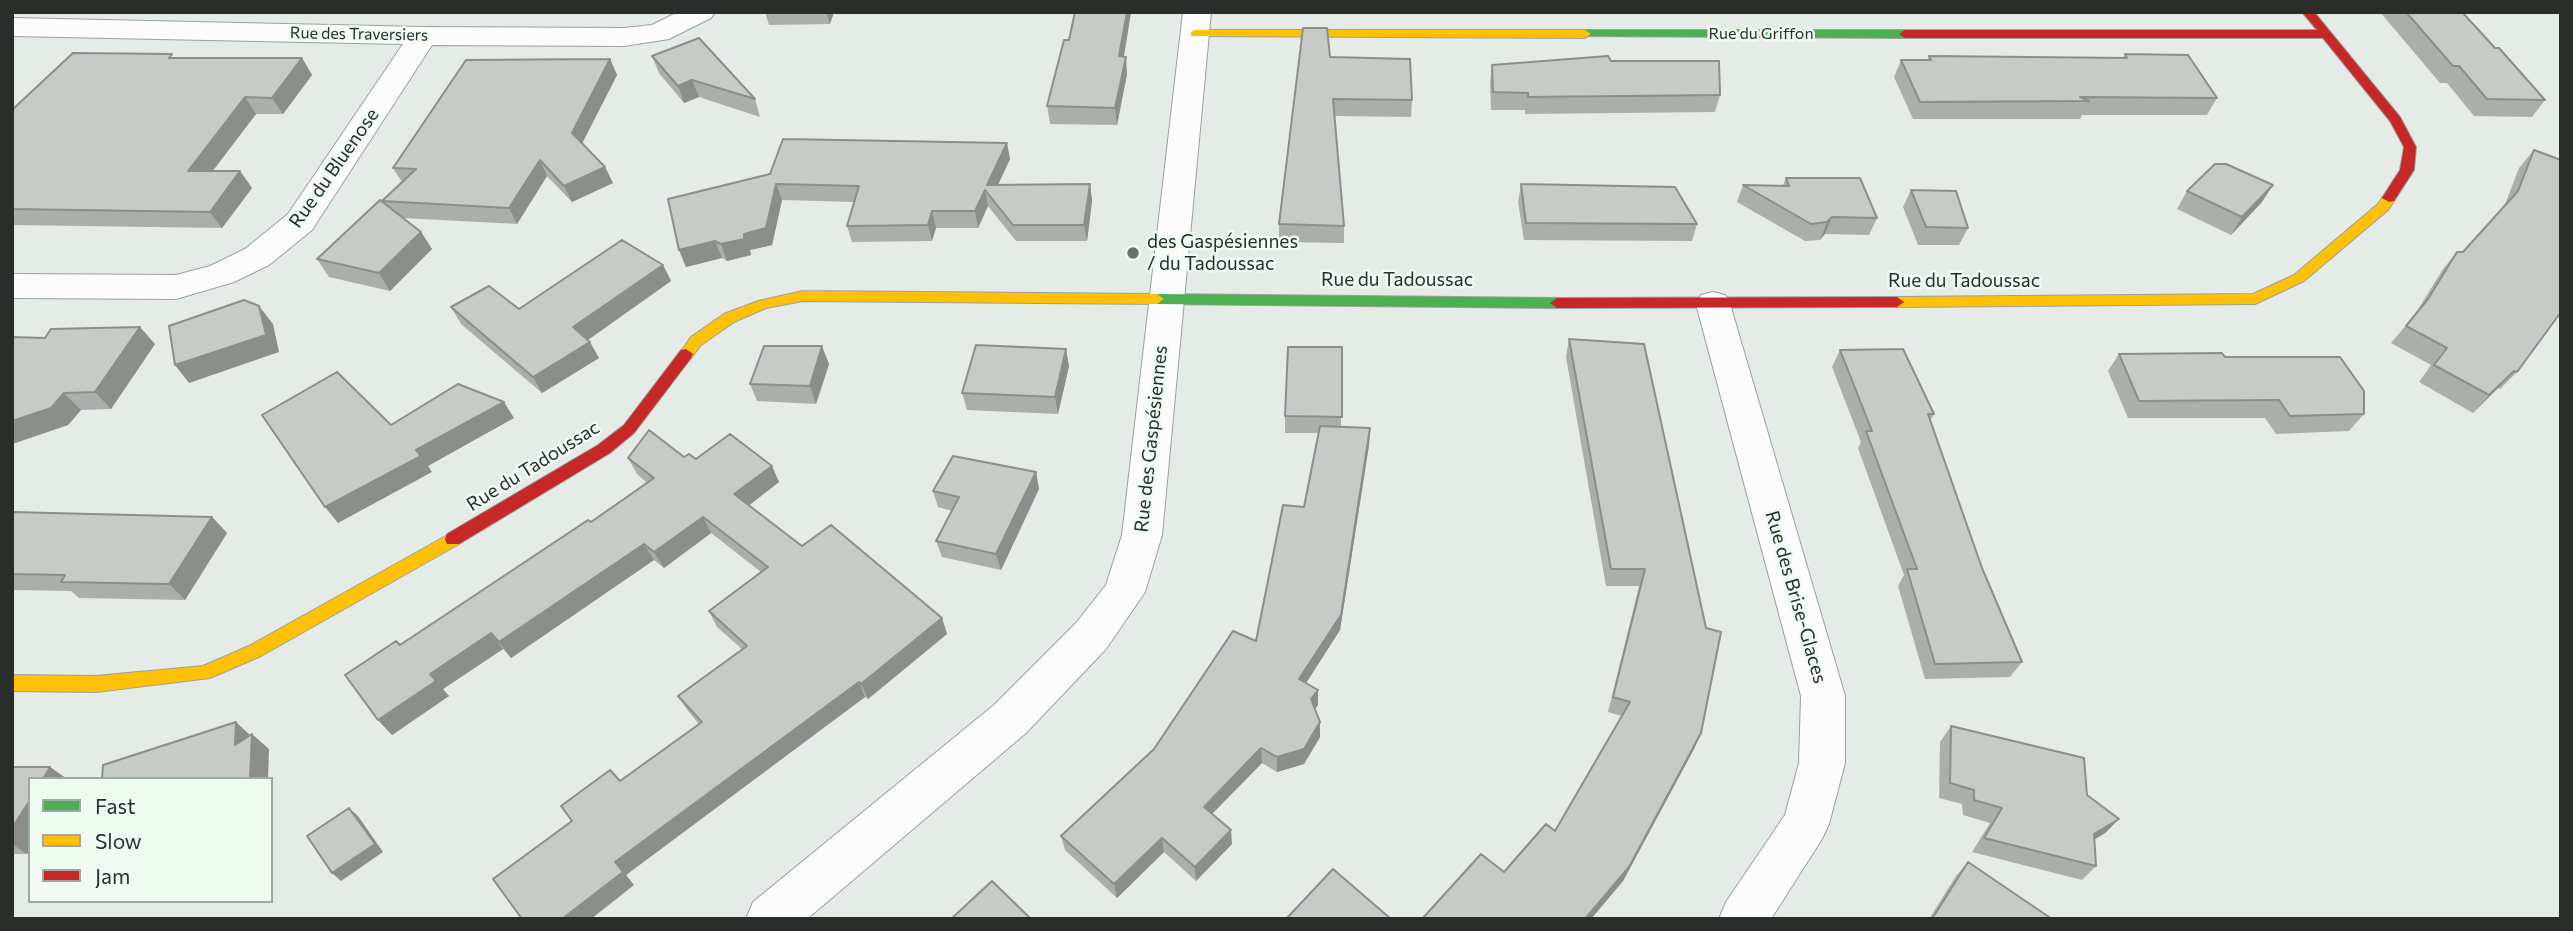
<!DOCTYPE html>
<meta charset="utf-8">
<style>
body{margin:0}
#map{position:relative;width:2573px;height:931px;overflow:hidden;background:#e5ebe6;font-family:Commissioner,sans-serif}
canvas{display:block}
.frame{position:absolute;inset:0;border:14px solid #292e2a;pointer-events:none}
.legend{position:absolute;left:28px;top:777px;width:245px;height:126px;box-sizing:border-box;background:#effbf1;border:2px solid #a0a9a1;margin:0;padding:9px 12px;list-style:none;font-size:21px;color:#292e2a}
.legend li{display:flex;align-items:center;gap:14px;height:35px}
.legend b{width:35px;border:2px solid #a0a9a1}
</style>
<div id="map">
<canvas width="2573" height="931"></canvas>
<div class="frame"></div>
<ul class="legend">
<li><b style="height:9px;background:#4caf50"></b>Fast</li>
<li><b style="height:9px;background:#ffc107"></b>Slow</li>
<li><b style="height:9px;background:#c62828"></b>Jam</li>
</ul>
</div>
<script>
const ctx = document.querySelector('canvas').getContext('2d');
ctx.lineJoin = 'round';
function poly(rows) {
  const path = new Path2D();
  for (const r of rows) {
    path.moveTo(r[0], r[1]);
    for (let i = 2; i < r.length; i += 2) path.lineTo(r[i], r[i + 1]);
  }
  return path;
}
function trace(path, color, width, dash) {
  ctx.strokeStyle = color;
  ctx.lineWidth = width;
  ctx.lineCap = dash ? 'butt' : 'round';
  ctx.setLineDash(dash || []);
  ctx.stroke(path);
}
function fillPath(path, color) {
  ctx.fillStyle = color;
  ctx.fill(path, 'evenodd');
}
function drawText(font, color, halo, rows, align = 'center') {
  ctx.font = font + ' Commissioner,sans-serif';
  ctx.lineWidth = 5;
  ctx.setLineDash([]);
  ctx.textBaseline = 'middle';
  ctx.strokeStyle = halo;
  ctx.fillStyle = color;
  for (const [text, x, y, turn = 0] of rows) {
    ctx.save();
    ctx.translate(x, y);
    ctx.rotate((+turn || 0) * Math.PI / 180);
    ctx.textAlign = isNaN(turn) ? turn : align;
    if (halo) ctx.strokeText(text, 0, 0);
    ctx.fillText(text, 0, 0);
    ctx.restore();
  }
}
const street = poly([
 [678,12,715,12,711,18,669,39,624,46,432,45,312,230,269,265,234,282,176,299,12,298,12,274,176,275,210,266,245,249,288,214,403,44,12,36,12,18,423,27,624,28,652,25,678,12],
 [1183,12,1211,12,1162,535,1145,592,1106,649,1026,733,807,919,746,919,753,902,994,705,1076,623,1106,585,1122,535,1183,12],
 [1713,292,1725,295,1730,304,1845,696,1845,763,1829,824,1822,839,1771,919,1719,919,1726,902,1785,815,1799,763,1801,696,1696,304,1701,295,1713,292]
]);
const fast = poly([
 [1585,30,1905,30,1911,34,1905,38,1581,36,1581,32,1585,30],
 [1157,294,1557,298,1564,303,1557,308,1157,304,1150,299,1157,294]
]);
const slow = poly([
 [1195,30,1585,30,1591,34,1585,38,1191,36,1191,32,1195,30],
 [2389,194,2396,198,2388,210,2304,281,2255,304,1897,307,1890,302,1897,297,2253,294,2294,275,2378,204,2384,195,2389,194],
 [803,291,1157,294,1164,299,1157,304,803,301,766,308,734,322,701,345,691,358,686,359,679,354,691,337,724,314,758,301,803,291],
 [453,532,459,534,461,539,459,544,261,656,210,678,96,692,12,691,12,675,96,676,203,666,249,646,453,532]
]);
const jam = poly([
 [2302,12,2314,12,2400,117,2416,147,2414,170,2394,201,2389,202,2382,198,2400,170,2404,147,2390,121,2323,38,1905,38,1899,34,1905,30,2317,30,2302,12],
 [1897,297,1904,302,1897,307,1557,308,1550,303,1557,298,1897,297],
 [686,349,693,354,691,358,634,433,610,453,459,544,447,544,445,539,447,534,598,445,624,425,681,350,686,349]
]);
trace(street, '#9ca19d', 2);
trace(fast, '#9ca19d', 2);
trace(slow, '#9ca19d', 2);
trace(jam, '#9ca19d', 2);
fillPath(street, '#fbfcfb');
fillPath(fast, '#4caf50');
fillPath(slow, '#ffc107');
fillPath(jam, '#c62828');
fillPath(poly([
 [765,12,834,12,830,24,769,25],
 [1075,12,1131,12,1124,57,1127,74,1117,125,1050,124,1047,106,1069,40],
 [2380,12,2462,12,2545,100,2532,117,2474,116,2447,83,2440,83],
 [2125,54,2217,98,2207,115,2082,115,2080,119,1913,119,1894,77,1901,60,1928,60,1929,56,2123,58],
 [652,56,755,99,760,117,699,97,684,103,659,73],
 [1330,57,1412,100,1411,117,1335,116,1344,226,1344,243,1279,242,1279,224],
 [175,58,302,58,312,75,283,114,256,114,213,171,240,171,252,188,222,228,12,225,12,110],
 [610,59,617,75,582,144,605,167,613,183,572,202,547,176,517,224,403,218,421,232,432,249,390,291,329,277,317,259,402,182,393,168],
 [1611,61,1720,95,1715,112,1525,114,1525,110,1491,110,1490,83,1492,65],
 [2534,150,2517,372,2500,389,2498,388,2473,413,2419,382,2431,365,2391,343,2414,316,2443,269,2457,252,2463,252,2504,207,2519,168],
 [1010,159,998,184,1090,184,1092,201,1087,241,1016,241,988,206,978,228,936,228,932,241,852,242,847,226,854,202,782,200,772,245,750,250,751,255,727,261,722,258,686,267,679,250,770,174],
 [1786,178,1877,218,1869,235,1825,234,1820,240,1805,241,1737,202,1743,185,1783,185],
 [1521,184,1697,224,1692,241,1524,240,1518,202],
 [1911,190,1968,228,1959,245,1918,245,1903,207],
 [2187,191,2262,202,2231,235,2177,209],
 [663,265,671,281,588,340,599,358,542,393,461,324,451,307,519,309],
 [12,337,155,344,111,409,81,410,68,425,12,444],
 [1569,339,1644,344,1694,749,1623,881,1591,919,1422,919,1504,872,1555,831,1622,716,1608,712,1639,586,1606,586,1566,357],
 [1342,347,1341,427,1370,428,1369,445,1340,630,1306,683,1318,705,1315,709,1320,737,1304,764,1277,772,1262,763,1212,814,1232,844,1196,881,1164,852,1117,898,1065,850,1061,836,1154,749,1256,641,1304,507,1319,433,1285,433,1285,416],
 [1840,350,1934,414,1930,421,1982,568,2022,662,2010,677,1925,679,1898,586,1904,575,1858,448,1861,442,1832,367],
 [2119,354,2225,357,2364,414,2349,431,2276,434,2265,418,2128,418,2108,371],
 [829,364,816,404,757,401,750,384],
 [1069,366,1058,414,967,410,962,393],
 [684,457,696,459,772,466,779,482,749,505,802,546,942,618,947,634,868,699,865,697,626,875,634,885,572,821,620,781,699,724,688,711,678,696,742,649,717,627,709,611,761,572,711,533,664,568,654,560,511,658,503,649,443,689,449,696,392,735,378,720,400,645,591,522,647,483,637,474,628,458],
 [1036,472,1039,489,1001,570,942,557,936,541,952,511,938,507,933,491],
 [12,512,212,517,227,533,185,600,79,598,71,591,12,590],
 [1951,726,2087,795,2119,819,2105,833,2094,840,2096,866,2082,880,1972,852,1990,823,1963,815,1962,804,1939,798,1940,742],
 [12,767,50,767,67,779,30,779,30,850,27,854,12,854],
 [1968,862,2052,919,1929,919,1956,876]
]), '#abafab');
fillPath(poly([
 [826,12,834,12,830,24],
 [1127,12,1131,12,1121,73,1119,56],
 [1126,57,1127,74,1117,125,1115,108],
 [302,58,312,75,283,114,272,98],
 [610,59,617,75,579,149,572,133],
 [692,80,699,97,684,103,678,86],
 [245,97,256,114,200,187,188,171],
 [1007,143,1010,159,992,198,987,185],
 [540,160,547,176,517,224,509,208],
 [605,167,613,183,572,202,564,186],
 [240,171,252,188,222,228,210,212],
 [776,184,782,200,772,245,750,250,751,255,727,261,721,244],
 [1090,184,1092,201,1087,241,1084,225],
 [2273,185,2262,202,2231,235,2242,217],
 [985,190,988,206,978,228,975,211],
 [932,211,936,228,932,241,928,225],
 [1832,217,1825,234,1820,240,1827,222],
 [421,232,432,249,390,291,379,273],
 [715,241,722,258,686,267,679,250],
 [663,265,671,281,582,344,573,327],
 [259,306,273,324,279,352,189,383,175,365],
 [140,327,155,344,111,409,95,392],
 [590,342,599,358,542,393,533,377],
 [822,346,829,364,816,404,810,386],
 [1066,349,1069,366,1058,414,1055,397],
 [2514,371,2498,388,2473,413,2489,395],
 [64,393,81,410,68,425,12,444,12,421],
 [504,402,514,418,428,466,432,472,338,523,325,507,416,450],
 [1370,428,1369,445,1340,630,1299,694,1299,679],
 [772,466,779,482,742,511,734,494],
 [1036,472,1039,489,1001,570,996,554],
 [212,517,227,533,185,600,169,584],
 [703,517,711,533,664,568,654,552],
 [644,544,654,560,511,658,499,642],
 [942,618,947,634,868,699,861,684],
 [491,633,503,649,443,689,430,674],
 [436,681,449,696,392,735,378,720],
 [859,682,865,697,626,875,634,885,591,919,562,919,615,862],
 [1318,690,1318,705,1311,714,1311,699],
 [236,722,252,737,252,734,269,749,268,779,250,779,235,745],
 [1320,722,1320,737,1304,764,1277,772,1277,757],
 [1701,733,1694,749,1623,881,1591,919,1585,919],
 [1261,748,1262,763,1205,821,1204,807],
 [50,767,67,779,43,779],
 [30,800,30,850,27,854,12,844,12,828],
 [349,808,358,816,383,852,341,881,332,873],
 [2119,819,2105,833,2080,848,2094,834],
 [1231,830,1232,844,1196,881,1195,867],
 [1162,838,1164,852,1117,898,1114,884]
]), '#8b8e8b');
const building = poly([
 [1075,12,1127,12,1119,56,1126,57,1115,108,1047,106,1064,40,1069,40,1075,12],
 [2406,12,2462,12,2495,48,2499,48,2545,100,2487,99,2459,66,2453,66,2406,12],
 [1303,28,1327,28,1330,57,1410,59,1412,100,1333,99,1344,226,1279,224,1303,28],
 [699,38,755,99,692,80,678,86,652,56,699,38],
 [73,53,172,54,169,58,302,58,272,98,245,97,188,171,240,171,210,212,12,209,12,110,73,53],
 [2125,54,2188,55,2217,98,2080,97,2089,101,1920,102,1901,60,1931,60,1929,56,2127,58,2125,54],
 [1608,56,1611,61,1719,61,1720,95,1528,97,1528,93,1493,92,1492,65,1608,56],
 [610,59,572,133,605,167,564,186,540,160,509,208,382,201,416,169,393,168,466,60,610,59],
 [783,139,1007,143,987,185,1090,184,1084,225,1013,225,985,190,975,211,932,211,928,225,847,226,859,186,776,184,766,228,744,234,744,239,721,244,715,241,679,250,668,199,770,174,783,139],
 [2534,150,2561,160,2561,312,2517,372,2514,371,2489,395,2434,365,2447,348,2406,326,2428,299,2457,252,2463,252,2518,191,2534,150],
 [2215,164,2226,164,2273,185,2242,217,2187,191,2215,164],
 [1786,178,1860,178,1877,218,1832,217,1827,222,1811,224,1743,185,1789,186,1786,178],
 [1521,184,1675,187,1697,224,1526,223,1521,184],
 [1911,190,1956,191,1968,228,1926,227,1911,190],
 [380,200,421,232,379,273,317,259,380,200],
 [622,240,663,265,573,327,590,342,533,377,451,307,489,286,519,309,622,240],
 [244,300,259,306,266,335,175,365,169,326,244,300],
 [140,327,95,392,64,393,51,408,12,421,12,337,45,338,51,329,140,327],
 [1569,339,1644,344,1706,628,1721,632,1701,733,1629,867,1585,919,1422,919,1481,854,1504,872,1546,824,1555,831,1630,702,1613,697,1645,569,1611,569,1569,339],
 [976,345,1066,349,1055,397,962,393,976,345],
 [764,346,822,346,810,386,750,384,764,346],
 [1288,347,1342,347,1342,417,1285,416,1288,347],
 [1903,349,1934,414,1928,414,1982,568,2022,662,1935,664,1907,569,1917,569,1866,431,1872,431,1840,350,1903,349],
 [2222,353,2225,357,2340,357,2364,391,2364,414,2290,416,2279,400,2139,401,2119,354,2222,353],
 [337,372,391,425,458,384,504,402,416,450,421,456,325,507,262,415,337,372],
 [1320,426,1370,428,1341,615,1299,679,1318,690,1311,699,1320,722,1304,749,1277,757,1261,748,1204,807,1231,830,1195,867,1162,838,1114,884,1061,836,1154,749,1233,631,1256,641,1283,505,1304,507,1320,426],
 [649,430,684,457,689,454,696,459,730,434,772,466,734,494,802,546,831,525,942,618,861,684,859,682,615,862,623,872,562,919,522,919,493,879,572,821,561,806,610,770,620,781,702,722,678,696,747,646,709,611,768,567,703,517,654,552,644,544,499,642,491,633,430,674,436,681,378,720,345,675,396,641,400,645,588,520,591,522,654,478,628,458,649,430],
 [953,456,1036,472,996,554,936,541,959,497,933,491,953,456],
 [12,512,212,517,169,584,61,582,65,575,12,574,12,512],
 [236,722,235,745,252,734,250,779,102,779,103,765,236,722],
 [1951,726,2084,758,2087,795,2119,819,2094,834,2096,866,1984,838,2002,808,1974,800,1974,790,1950,783,1951,726],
 [12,767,50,767,43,779,30,779,30,800,12,828,12,767],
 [349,808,375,844,332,873,307,836,349,808],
 [1968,862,2052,919,1932,919,1968,862],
 [1333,869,1391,919,1286,919,1333,869],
 [992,881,1031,919,951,919,992,881]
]);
fillPath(building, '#c7cbc7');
trace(building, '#8b8e8b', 2);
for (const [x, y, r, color] of [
 [1133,253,7,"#6b706c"]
]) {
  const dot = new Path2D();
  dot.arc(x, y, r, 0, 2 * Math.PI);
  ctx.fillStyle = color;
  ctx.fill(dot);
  trace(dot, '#effbf1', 2.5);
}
drawText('16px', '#292e2a', '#effbf1', [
 ["Rue des Traversiers",359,34,1],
 ["Rue du Griffon",1761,34]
]);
drawText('19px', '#292e2a', '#effbf1', [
 ["Rue du Bluenose",334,168,-55],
 ["Rue du Tadoussac",1397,280],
 ["Rue du Tadoussac",1964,281],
 ["Rue des Gaspésiennes",1151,439,-84],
 ["Rue du Tadoussac",533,466,-32],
 ["Rue des Brise-Glaces",1796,597,74]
]);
drawText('19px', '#292e2a', '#effbf1', [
 ["des Gaspésiennes",1147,242],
 ["/ du Tadoussac",1147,264]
], 'left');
</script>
